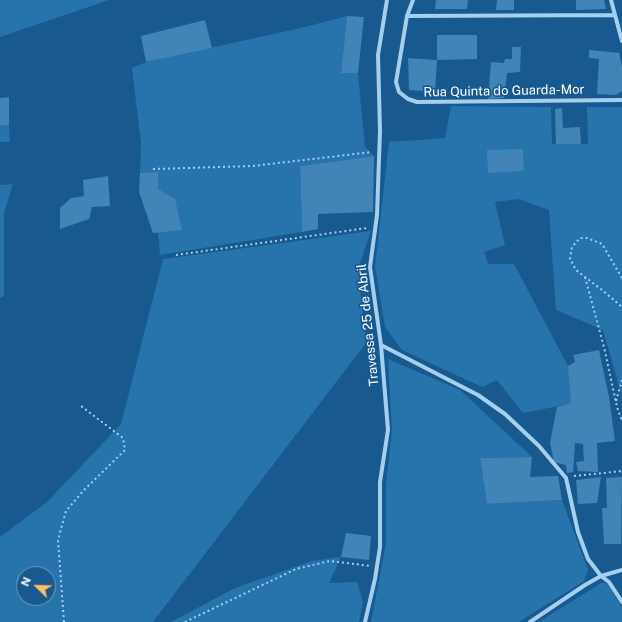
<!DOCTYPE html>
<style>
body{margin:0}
#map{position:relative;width:622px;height:622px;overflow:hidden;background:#185a8f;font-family:"Public Sans",sans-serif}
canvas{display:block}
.north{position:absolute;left:16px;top:566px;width:40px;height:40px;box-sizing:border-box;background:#185a8f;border:1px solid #749cbc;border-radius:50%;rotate:293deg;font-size:11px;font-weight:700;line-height:16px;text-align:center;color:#fff}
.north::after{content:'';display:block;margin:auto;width:14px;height:18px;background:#ffbf63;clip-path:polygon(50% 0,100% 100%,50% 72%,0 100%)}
</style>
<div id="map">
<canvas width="622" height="622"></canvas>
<div class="north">N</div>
</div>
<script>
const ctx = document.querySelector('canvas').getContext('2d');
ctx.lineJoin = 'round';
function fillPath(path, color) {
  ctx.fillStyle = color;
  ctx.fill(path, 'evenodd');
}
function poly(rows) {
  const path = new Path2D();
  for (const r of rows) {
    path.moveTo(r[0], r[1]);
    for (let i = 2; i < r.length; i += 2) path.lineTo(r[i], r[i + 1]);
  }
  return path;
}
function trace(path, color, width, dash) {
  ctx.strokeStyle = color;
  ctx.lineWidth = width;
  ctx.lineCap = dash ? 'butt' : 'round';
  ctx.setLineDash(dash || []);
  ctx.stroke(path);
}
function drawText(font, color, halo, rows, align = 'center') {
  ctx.font = font + ' "Public Sans",sans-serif';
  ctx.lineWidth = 3.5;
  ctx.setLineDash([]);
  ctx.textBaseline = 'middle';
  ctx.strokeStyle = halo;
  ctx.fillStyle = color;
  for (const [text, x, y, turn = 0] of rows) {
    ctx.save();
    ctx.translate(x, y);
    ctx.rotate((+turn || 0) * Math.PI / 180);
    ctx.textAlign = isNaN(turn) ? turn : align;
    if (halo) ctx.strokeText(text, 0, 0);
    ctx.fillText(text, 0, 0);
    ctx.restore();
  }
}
fillPath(poly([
 [0,0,109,0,0,37],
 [347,16,341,73,358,73,365,147,374,156,300,166,302,232,160,255,158,232,158,172,140,173,141,143,132,68,146,62,301,28],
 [451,106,551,107,552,144,588,144,587,107,622,107,622,396,603,330,556,310,549,210,519,199,495,202,505,245,484,252,488,264,514,264,568,366,574,403,523,413,497,380,482,387,402,350,385,327,375,266,389,142,445,138],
 [9,125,10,142,0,142,0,126],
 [13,184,4,213,4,296,0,298,0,185],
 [371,231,358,269,366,343,153,622,0,622,0,537,47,502,121,424,163,259],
 [24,574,48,574,48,598,24,598],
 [388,359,460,390,532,457,480,458,487,504,562,500,588,570,584,581,519,622,371,622,386,543,386,484,392,430],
 [341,557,329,583,357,582,363,602,359,622,171,622,235,588,312,561],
 [601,583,605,583,610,587,622,607,622,622,539,622]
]), '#2773ab');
fillPath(poly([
 [436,0,468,0,467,9,435,9],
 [497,0,514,0,514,10,496,10],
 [576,0,604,0,606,9,576,10],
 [347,16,364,17,358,73,341,73],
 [205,20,212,48,146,62,141,36],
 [437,35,477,35,477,59,437,60],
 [512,47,521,47,520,72,507,73,504,98,488,99,491,62,504,63,505,59,512,59],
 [589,50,619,53,622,67,622,91,616,95,597,94,599,59,589,58],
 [408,58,437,60,435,92,409,90],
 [9,97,9,125,0,126,0,98],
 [562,108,563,128,580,127,581,144,556,144,555,109],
 [523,149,524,171,488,173,487,150],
 [374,156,373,212,318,214,318,229,302,232,300,166],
 [158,172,158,189,175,199,182,230,153,233,139,192,140,173],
 [108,176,110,206,92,207,89,219,60,229,60,208,71,198,84,196,83,180],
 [599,350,609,397,615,441,597,443,598,472,578,471,576,462,584,461,583,444,575,443,573,472,567,473,566,465,554,462,550,443,557,407,571,403,568,366,575,362,573,355],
 [532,457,530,477,558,476,562,500,487,504,480,458],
 [601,477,597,503,578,504,576,480],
 [622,477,621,544,604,544,602,508,607,508,606,478],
 [346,533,371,536,369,560,341,557]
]), '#4084b8');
trace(poly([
 [153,169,253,166,372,152],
 [176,255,367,228],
 [585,277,604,347,617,407,622,421],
 [622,278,602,244,587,238,580,238,572,247,570,259,576,270,602,290,622,307],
 [616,401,622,380],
 [574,476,622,471],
 [64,622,58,540,66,511,84,490,125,450,123,438,81,406],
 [185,622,296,569,330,561,370,566]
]), '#a4cfef', 2, [2, 3]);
trace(poly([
 [413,0,407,16,396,82,399,92,408,99,417,102,622,100],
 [611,0,622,41],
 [407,16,614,15],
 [381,345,478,395,505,414,539,446,566,478,578,532,588,559,601,576,609,582,622,602],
 [365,622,375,579,380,547,380,482,388,430,381,345,370,267,377,215,380,131,378,55,387,0],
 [530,622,585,585,601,576,622,570]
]), '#a4cfef', 4);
drawText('13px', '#fff', '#185a8f', [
 ["Rua Quinta do Guarda-Mor",504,91,-1],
 ["Travessa 25 de Abril",368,325,-96]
]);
</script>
